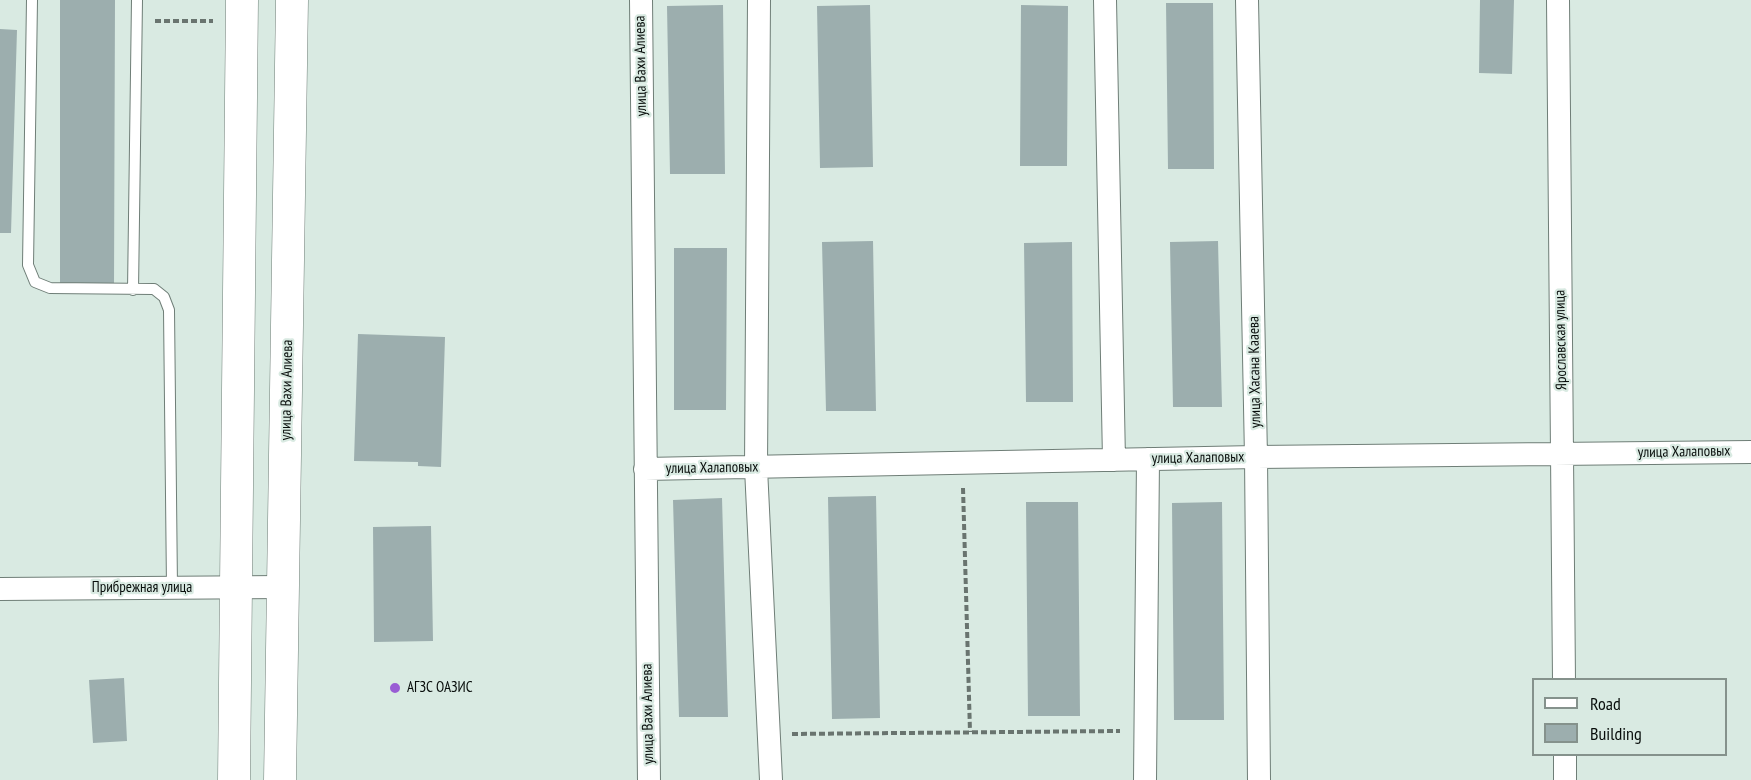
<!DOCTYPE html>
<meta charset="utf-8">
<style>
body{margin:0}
#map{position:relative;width:1751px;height:780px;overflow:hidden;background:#d9eae2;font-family:"PT Sans Narrow",sans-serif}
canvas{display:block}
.legend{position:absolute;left:1532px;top:678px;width:195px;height:78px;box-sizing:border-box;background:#d9eae2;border:2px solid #85928c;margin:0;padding:8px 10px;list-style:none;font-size:18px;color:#080d0b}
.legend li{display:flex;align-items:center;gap:12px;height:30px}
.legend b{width:30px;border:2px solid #85928c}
</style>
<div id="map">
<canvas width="1751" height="780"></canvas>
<ul class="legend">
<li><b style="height:8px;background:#fff"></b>Road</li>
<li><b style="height:16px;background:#9caeae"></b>Building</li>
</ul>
</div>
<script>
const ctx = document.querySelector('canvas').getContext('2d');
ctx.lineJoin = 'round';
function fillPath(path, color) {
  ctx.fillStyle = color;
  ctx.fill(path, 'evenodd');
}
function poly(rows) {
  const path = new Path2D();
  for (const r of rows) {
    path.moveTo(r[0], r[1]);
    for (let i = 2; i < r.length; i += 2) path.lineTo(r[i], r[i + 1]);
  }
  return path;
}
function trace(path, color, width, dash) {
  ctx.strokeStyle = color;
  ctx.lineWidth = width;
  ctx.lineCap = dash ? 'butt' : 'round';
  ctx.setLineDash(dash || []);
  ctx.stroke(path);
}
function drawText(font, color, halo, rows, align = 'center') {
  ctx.font = font + ' "PT Sans Narrow",sans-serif';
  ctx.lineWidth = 4.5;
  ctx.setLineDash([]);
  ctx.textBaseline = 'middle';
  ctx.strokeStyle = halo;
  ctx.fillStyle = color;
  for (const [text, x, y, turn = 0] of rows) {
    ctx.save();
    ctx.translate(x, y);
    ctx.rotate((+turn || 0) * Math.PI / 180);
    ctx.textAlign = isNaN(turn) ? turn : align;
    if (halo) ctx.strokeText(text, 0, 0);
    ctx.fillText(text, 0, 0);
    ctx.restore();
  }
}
fillPath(poly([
 [60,0,115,0,114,285,60,285],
 [1480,0,1514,0,1512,74,1479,73],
 [1166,3,1213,3,1214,169,1168,169],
 [723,5,725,174,670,174,667,6],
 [870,5,873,167,820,168,817,6],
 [1021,5,1068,6,1067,166,1020,166],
 [0,29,17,30,11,233,0,233],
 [873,241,876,411,826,411,822,242],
 [1218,241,1222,407,1173,407,1170,242],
 [1072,242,1073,402,1026,402,1024,243],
 [674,248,727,248,726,410,674,410],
 [358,334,445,337,441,467,418,466,418,462,354,461],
 [876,496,880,718,832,719,828,497],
 [722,498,728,717,679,717,673,500],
 [1026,502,1078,502,1080,716,1028,716],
 [1222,502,1224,720,1174,720,1172,503],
 [431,526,433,641,374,642,373,527],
 [124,678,127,741,93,743,89,680]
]), '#9caeae');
const service = poly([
 [32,0,28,265,35,282,50,288,154,289,164,297,169,310,172,588],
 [133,290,137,0]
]);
const minor = poly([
 [641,0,649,780],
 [759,0,756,468,771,780],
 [1105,0,1114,460],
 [1247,0,1256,457,1259,780],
 [1558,0,1564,680],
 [645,469,1256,457,1751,452],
 [0,589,283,587],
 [1565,754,1565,780],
 [1145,780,1148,459]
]);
const secondary = poly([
 [234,780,242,0],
 [280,780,292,0]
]);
trace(service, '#6f7e77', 12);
trace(minor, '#6f7e77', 24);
trace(secondary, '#6f7e77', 33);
trace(poly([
 [155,21,213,21],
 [963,488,970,732],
 [792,734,1120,731]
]), '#69746f', 4, [6, 3]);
trace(service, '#fff', 10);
trace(minor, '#fff', 22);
trace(secondary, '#fff', 32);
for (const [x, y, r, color] of [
 [395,688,6,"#995dd4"]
]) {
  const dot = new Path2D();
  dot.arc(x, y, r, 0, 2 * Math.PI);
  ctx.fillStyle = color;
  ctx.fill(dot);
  trace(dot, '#d9eae2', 2);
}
drawText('15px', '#080d0b', '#d9eae2', [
 ["улица Вахи Алиева",641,66,-91],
 ["Ярославская улица",1561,340,-91],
 ["улица Хасана Кааева",1255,372,-91],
 ["улица Вахи Алиева",287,390,-89],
 ["улица Халаповых",1684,452,-1],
 ["улица Халаповых",1198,458,-1],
 ["улица Халаповых",712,468,-1],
 ["Прибрежная улица",142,588],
 ["улица Вахи Алиева",648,714,-91]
]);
drawText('15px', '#080d0b', '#d9eae2', [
 ["АГЗС ОАЗИС",407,688]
], 'left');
</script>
